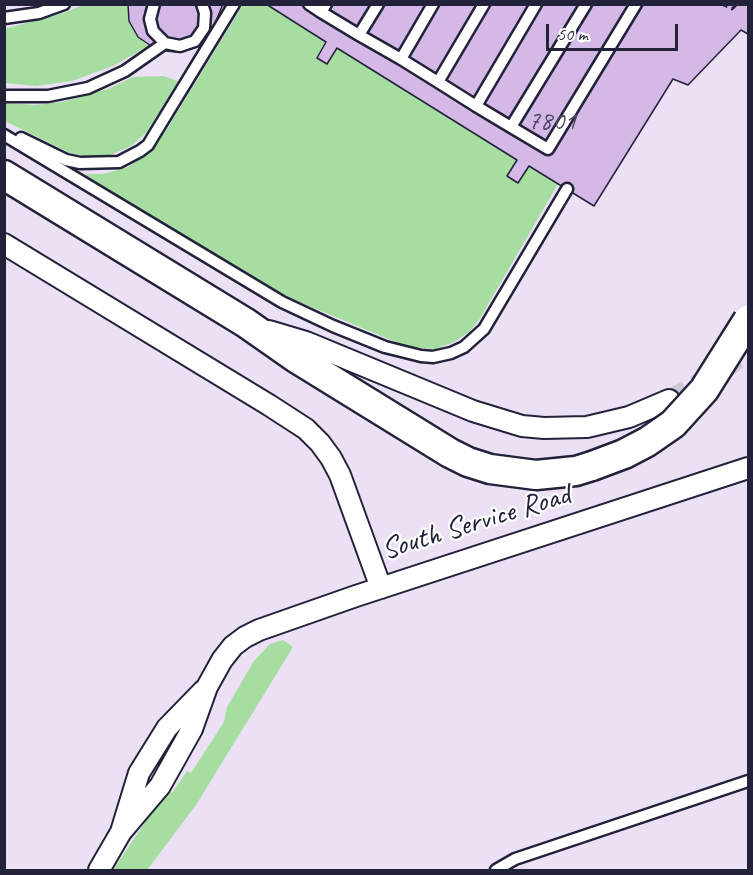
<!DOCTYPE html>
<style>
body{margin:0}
#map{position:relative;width:753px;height:875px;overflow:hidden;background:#f6f1fa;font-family:Caveat,sans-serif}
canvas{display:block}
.frame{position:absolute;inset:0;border:6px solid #22223b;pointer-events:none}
.scale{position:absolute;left:546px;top:24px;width:132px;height:27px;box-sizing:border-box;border:3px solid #22223b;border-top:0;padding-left:8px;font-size:18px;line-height:21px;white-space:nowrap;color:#22223b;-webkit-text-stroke:4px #fff;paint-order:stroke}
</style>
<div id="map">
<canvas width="753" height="875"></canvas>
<div class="frame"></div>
<div class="scale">50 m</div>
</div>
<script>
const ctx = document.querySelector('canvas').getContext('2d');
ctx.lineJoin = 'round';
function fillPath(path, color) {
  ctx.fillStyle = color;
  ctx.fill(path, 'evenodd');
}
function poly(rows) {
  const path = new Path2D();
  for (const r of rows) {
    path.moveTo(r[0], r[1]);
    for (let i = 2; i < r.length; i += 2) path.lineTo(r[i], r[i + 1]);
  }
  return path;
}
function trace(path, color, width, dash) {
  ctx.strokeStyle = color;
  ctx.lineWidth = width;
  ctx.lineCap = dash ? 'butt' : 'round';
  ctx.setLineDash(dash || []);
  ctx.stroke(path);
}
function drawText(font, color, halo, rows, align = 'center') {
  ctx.font = font + ' Caveat,sans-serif';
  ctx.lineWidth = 4.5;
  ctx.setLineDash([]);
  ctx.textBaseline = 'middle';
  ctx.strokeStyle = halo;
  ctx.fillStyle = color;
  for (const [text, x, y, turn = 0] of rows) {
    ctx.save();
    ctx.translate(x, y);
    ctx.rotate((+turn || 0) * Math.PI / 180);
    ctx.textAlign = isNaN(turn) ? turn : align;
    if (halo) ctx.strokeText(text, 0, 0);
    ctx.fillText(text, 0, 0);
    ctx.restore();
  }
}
fillPath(poly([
 [5,5,748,5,748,870,5,870]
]), '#ece0f4');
fillPath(poly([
 [266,4,326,42,317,58,327,64,337,48,517,160,507,176,517,183,529,166,558,184,479,320,469,332,454,342,435,349,408,347,297,301,244,274,84,177,86,174,103,174,128,167,148,154,157,144,170,124,243,5],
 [83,5,128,5,129,21,133,30,138,37,148,46,113,66,72,81,36,86,5,83,4,29,64,13],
 [163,76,178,81,146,133,131,146,108,156,87,157,70,153,5,121,5,103,35,105,62,102,108,89,133,77],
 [283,640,293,647,196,805,147,870,113,870,167,790,172,793,187,771,191,773,224,722,227,707,254,661,270,644]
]), '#a6dda1');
const building = poly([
 [128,4,223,4,213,28,203,41,190,49,176,52,157,50,138,37,129,21,128,4],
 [266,4,748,4,748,34,741,30,688,85,673,79,594,206,529,166,518,183,507,176,517,160,337,48,327,64,317,58,326,42,266,4]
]);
fillPath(building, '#d4b9e7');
trace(building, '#22223b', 1.5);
trace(poly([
 [669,400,726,368,748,350]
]), '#ccc8d4', 20, [20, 10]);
const lane = poly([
 [154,4,150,19,153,31,165,43,180,46,195,41,204,28,205,13,202,4],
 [309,4,321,12,326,4],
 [378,4,359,35,401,59,433,4],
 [484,4,438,82,476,106,536,4],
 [586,4,511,127,548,149,636,4],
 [321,12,359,35],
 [4,18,39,13,64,4],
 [401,59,438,82],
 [4,96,48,96,88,88,125,71,165,43],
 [476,106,511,127],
 [4,135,282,302,333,326,385,347,421,356,433,357,451,353,464,347,484,329,567,189],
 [21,138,66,160,80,163,119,162,140,151,148,145,154,135,234,4],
 [496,870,515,859,748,781]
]);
const street = poly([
 [4,244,269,405,306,429,320,443,331,458,340,475,381,588],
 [269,331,306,342,473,411,522,426,544,428,587,427,629,417,669,400],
 [121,832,160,786,192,729,207,687,222,660,233,646,245,637,259,630,356,596,748,468],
 [99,870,121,832,139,773,167,728,203,691]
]);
const secondary = poly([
 [4,175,246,323,296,358,450,453,468,462,490,469,536,475,576,471,592,466]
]);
trace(lane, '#22223b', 15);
trace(street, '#22223b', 24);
trace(secondary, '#22223b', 33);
trace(poly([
 [722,4,732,9,737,4]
]), '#22223b', 3, [6, 4.5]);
trace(lane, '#fff', 10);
trace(street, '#fff', 20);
trace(secondary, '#fff', 28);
const secondaryBridge = poly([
 [592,466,624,454,647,442,673,424,704,390,748,320]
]);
trace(secondaryBridge, '#22223b', 33, []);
trace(secondaryBridge, '#fff', 28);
drawText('27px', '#4e4866', null, [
 ["7801",552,122]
]);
drawText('30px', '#22223b', '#fff', [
 ["South Service Road",476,523,-17]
]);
</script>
